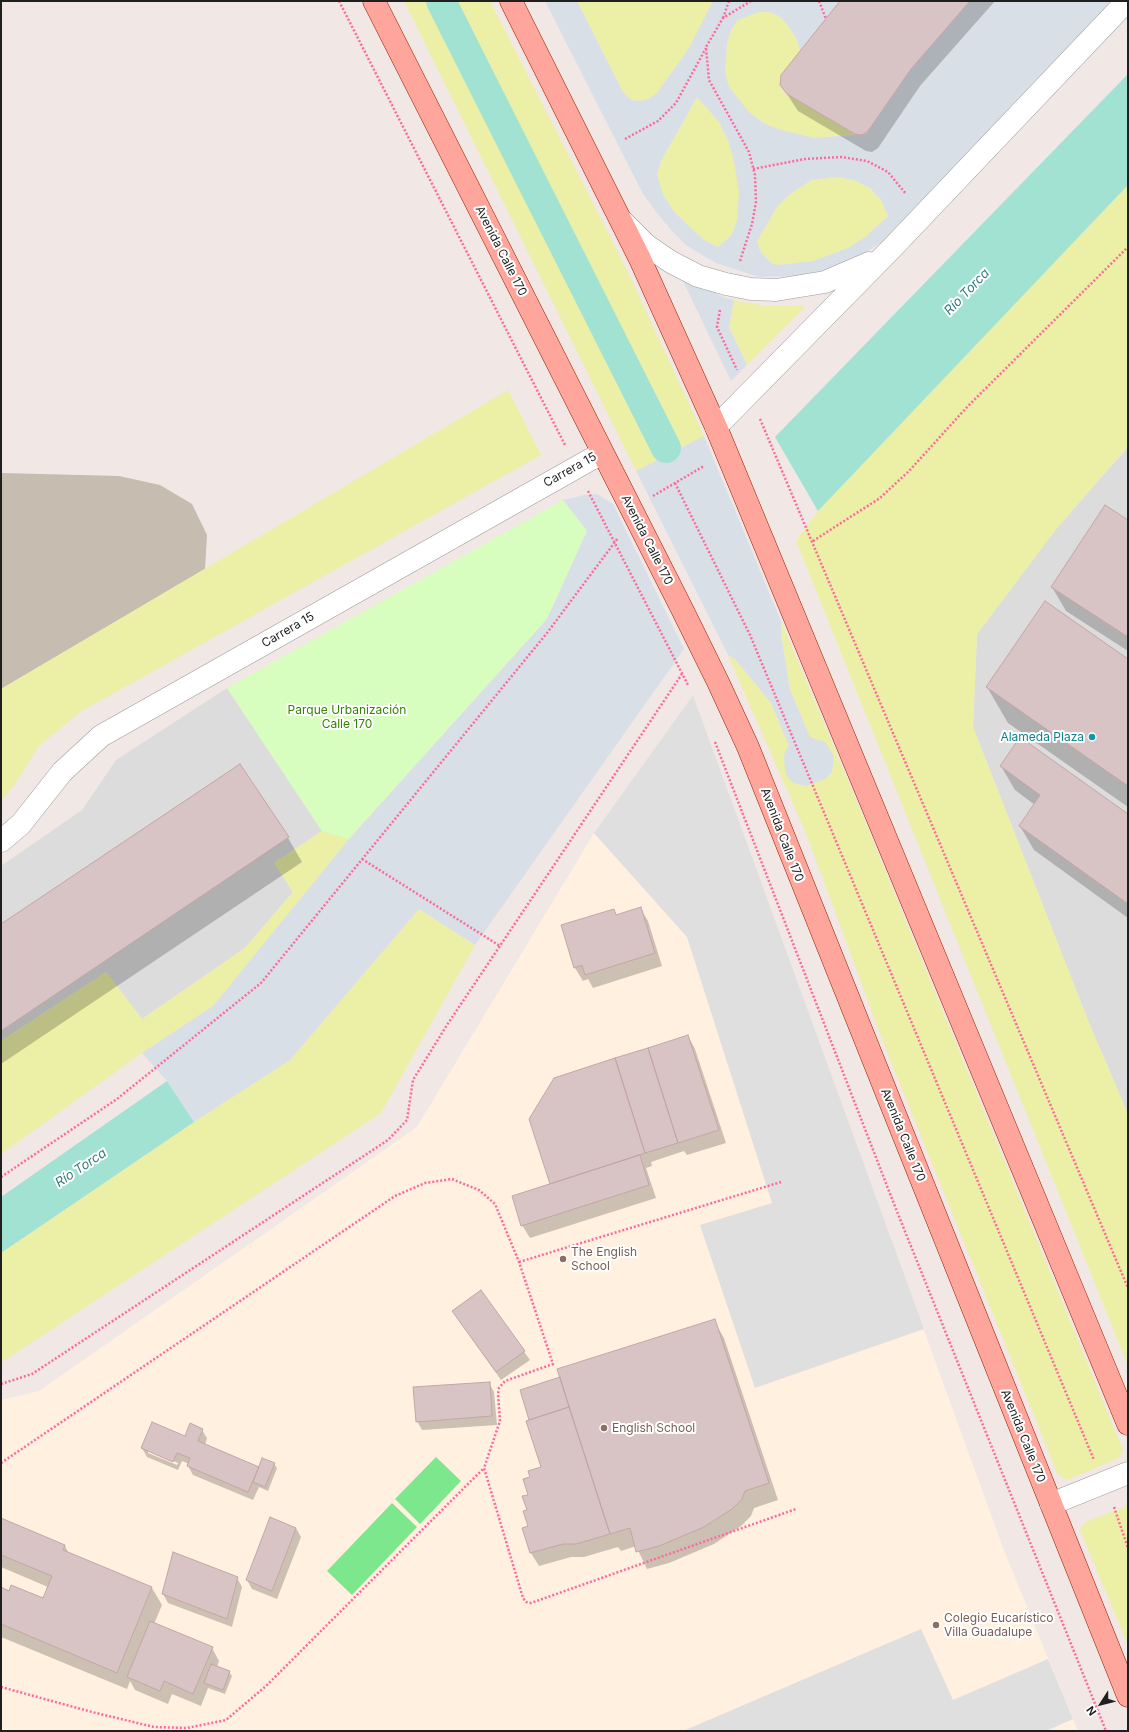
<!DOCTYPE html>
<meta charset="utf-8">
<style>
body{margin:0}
#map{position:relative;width:1129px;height:1732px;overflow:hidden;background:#f1e7e5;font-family:Inter,sans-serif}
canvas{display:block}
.frame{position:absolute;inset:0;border:2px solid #1f1f1f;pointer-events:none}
.north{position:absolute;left:1081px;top:1684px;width:40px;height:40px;-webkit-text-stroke:3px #fff;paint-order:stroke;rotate:234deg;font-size:11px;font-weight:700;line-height:16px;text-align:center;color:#1f1f1f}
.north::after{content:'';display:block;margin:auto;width:14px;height:18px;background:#1f1f1f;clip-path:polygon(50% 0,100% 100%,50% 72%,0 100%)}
</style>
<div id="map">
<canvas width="1129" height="1732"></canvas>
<div class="frame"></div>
<div class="north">N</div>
</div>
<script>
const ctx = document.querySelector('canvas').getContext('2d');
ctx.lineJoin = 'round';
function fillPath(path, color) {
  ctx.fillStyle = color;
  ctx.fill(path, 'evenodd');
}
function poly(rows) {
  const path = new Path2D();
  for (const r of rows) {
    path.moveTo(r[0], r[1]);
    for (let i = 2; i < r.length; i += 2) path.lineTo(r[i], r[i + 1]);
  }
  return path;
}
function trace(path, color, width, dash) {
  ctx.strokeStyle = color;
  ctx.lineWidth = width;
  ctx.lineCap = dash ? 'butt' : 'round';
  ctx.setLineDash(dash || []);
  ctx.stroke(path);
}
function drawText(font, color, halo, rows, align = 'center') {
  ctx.font = font + ' Inter,sans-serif';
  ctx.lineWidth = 4;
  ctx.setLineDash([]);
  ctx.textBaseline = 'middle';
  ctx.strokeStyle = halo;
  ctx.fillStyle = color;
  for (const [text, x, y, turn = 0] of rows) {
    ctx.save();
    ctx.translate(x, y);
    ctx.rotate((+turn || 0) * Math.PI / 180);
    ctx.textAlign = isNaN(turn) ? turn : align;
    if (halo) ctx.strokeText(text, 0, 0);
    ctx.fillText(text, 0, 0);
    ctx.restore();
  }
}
fillPath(poly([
 [1128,447,1128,1114,1087,1018,973,727,977,634,1057,528],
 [227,688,322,831,274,863,293,892,245,948,142,1019,106,972,1,1041,1,866,82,810,116,760]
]), '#dddcdd');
fillPath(poly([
 [693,695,1005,1553,1078,1731,1,1731,1,1400,39,1391,417,1127,594,833]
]), '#fff0e0');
fillPath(poly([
 [1,473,119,476,160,485,192,504,207,535,205,569,1,689]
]), '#c6bcaf');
fillPath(poly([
 [404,1,490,1,625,266,704,436,636,471],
 [577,1,713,1,689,48,657,93,649,99,640,101,631,100,623,92],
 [759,11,769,12,779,16,786,23,798,41,800,52,779,80,782,91,855,134,814,138,797,136,765,124,749,112,737,99,729,87,725,72,727,43,731,30,738,20],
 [697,97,719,122,728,140,734,161,740,192,737,221,731,236,718,247,704,240,675,213,663,195,657,174,661,161],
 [836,177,854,180,870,188,881,200,888,216,865,237,848,248,813,261,778,265,771,263,760,251,757,241,777,207,790,194,812,180],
 [1128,185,1128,446,1057,528,977,634,973,727,1087,1018,1128,1114,1128,1366,796,541,818,511],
 [734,300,765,306,806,306,747,365,729,327],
 [508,390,541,455,80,712,39,746,15,784,1,801,1,689],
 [781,621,857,802,1123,1450,1119,1458,1067,1480,1058,1475,882,1039,807,836,728,655,735,659,771,703,789,746,788,778,800,785,816,739,810,737,790,690,781,634],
 [322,831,349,839,213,1006,142,1053,1,1154,1,1041,106,972,142,1019,245,948,293,892,274,863],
 [419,909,475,945,381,1113,5,1360,1,1361,1,1253,194,1122,290,1060],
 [1128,1506,1128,1645,1080,1530,1085,1522]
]), '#ecefa6');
fillPath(poly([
 [563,500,587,531,547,619,349,839,322,831,227,688]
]), '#d7febe');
fillPath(poly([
 [436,1457,461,1481,420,1524,395,1499],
 [392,1503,417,1527,352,1595,327,1571]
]), '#7ce78c');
fillPath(poly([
 [693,695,924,1329,755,1388,700,1225,772,1203,687,937,594,833],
 [921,1629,953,1700,1048,1659,1073,1719,1046,1731,683,1731]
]), '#dfdfdf');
fillPath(poly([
 [545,1,577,1,623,92,631,100,640,101,649,99,657,93,689,48,713,1,840,1,800,52,798,41,786,23,779,16,769,12,759,12,738,20,731,30,727,43,725,72,729,87,749,112,765,124,781,130,814,138,866,134,911,69,970,1,1114,1,886,240,851,261,831,269,796,276,759,277,716,263,702,255,686,245,671,230,657,213,643,194],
 [697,97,719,122,728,140,734,161,739,192,737,221,731,236,718,247,704,240,675,213,663,195,657,174,661,161],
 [836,177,854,180,870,188,881,200,888,216,865,237,848,248,813,261,778,265,771,263,760,251,757,241,777,207,790,194,812,180],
 [680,275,723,297,734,300,729,327,747,365,731,381],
 [704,436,781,621,781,634,790,690,810,737,825,742,834,756,832,772,825,779,806,786,794,783,788,778,785,771,784,758,785,751,789,746,771,703,735,659,728,655,636,471],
 [597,494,613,504,684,649,475,945,419,909,290,1060,194,1122,167,1081,142,1053,213,1006,349,839,547,619,587,531,563,500,584,495]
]), '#d9dfe7');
fillPath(poly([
 [1128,74,1128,185,818,511,775,437],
 [167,1081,194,1122,1,1253,1,1197]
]), '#a1e2d3');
fillPath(poly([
 [842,1,995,1,920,86,878,148,872,152,866,151,798,111,781,85],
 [1128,521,1128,651,1066,611,1052,587],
 [1128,660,1128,807,1008,723,987,687],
 [239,765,288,838,302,862,1,1064,1,925],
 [1001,766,1128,815,1128,918,1034,850,1020,826,1035,805,1015,790],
 [640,908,648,921,662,966,593,988,588,979,583,981,575,968,562,926,614,910,617,916],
 [688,1036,695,1049,726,1143,687,1155,684,1151,651,1162,652,1166,646,1168,656,1198,530,1238,522,1225,551,1185],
 [481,1291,530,1360,501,1380,453,1311],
 [714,1321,724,1338,778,1500,754,1508,751,1516,741,1526,714,1544,669,1563,647,1569,636,1546,621,1551,618,1547,584,1557,571,1557,539,1566,531,1553,523,1528,530,1527,528,1511,531,1478,542,1468,530,1419,561,1378],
 [489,1383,494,1392,497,1425,422,1430,417,1421],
 [152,1423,185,1437,202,1430,207,1438,205,1445,258,1467,274,1464,277,1468,268,1491,259,1487,253,1500,193,1475,188,1466,189,1464,182,1461,178,1470,147,1457,142,1448],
 [148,1450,178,1463,177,1465,148,1453],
 [1,1520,65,1546,69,1554,152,1588,162,1605,154,1624,212,1648,219,1661,217,1667,229,1672,232,1676,225,1694,208,1688,201,1706,172,1694,168,1704,135,1690,130,1681,127,1689,1,1637,1,1588,43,1599,48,1587,1,1567],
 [296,1528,301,1537,277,1599,252,1589,247,1580],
 [237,1578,242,1587,232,1627,168,1603,163,1594]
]), '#0003');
trace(poly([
 [441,1,666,448]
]), '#a1e2d3', 30);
const building = poly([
 [840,1,970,1,911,69,868,131,862,135,855,134,787,94,780,85,781,75,840,1],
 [1105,505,1128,520,1128,637,1051,587,1105,505],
 [1045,601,1128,659,1128,786,986,687,1045,601],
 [1020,737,1128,814,1128,904,1019,826,1040,795,1000,766,1020,737],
 [240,764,289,837,1,1031,1,924,240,764],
 [641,907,655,953,585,975,582,965,574,968,561,925,614,909,616,915,641,907],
 [688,1035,719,1130,678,1143,648,1048,688,1035],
 [648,1048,678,1143,645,1153,615,1058,648,1048],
 [615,1058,645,1153,550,1184,529,1119,554,1078,615,1058],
 [640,1155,649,1185,521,1226,512,1196,640,1155],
 [481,1290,525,1351,496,1372,452,1311,481,1290],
 [715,1319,769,1483,745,1491,742,1499,732,1509,704,1527,659,1546,636,1552,630,1528,610,1534,557,1369,715,1319],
 [560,1377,569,1407,529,1420,520,1390,560,1377],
 [490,1382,492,1416,416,1422,413,1387,490,1382],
 [569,1407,610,1534,576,1544,563,1544,530,1553,522,1528,528,1526,523,1511,527,1510,522,1496,528,1495,523,1479,530,1477,528,1471,541,1467,526,1421,569,1407],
 [152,1422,185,1436,190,1423,203,1429,198,1441,259,1467,248,1492,187,1466,190,1458,177,1453,173,1462,141,1448,152,1422],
 [262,1458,275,1463,265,1487,253,1482,262,1458],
 [270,1517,296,1528,272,1591,246,1580,270,1517],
 [1,1518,65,1545,63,1550,152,1587,117,1673,1,1624,1,1587,9,1591,11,1585,43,1598,52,1576,1,1555,1,1518],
 [173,1552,238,1577,227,1619,162,1594,173,1552],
 [150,1621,213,1647,193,1694,164,1681,160,1691,127,1677,150,1621],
 [211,1664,230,1671,223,1690,204,1683,211,1664]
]);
fillPath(building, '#d8c4c5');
trace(building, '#c4a6a6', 1);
const street = poly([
 [622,221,646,245,671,262,698,276,726,284,751,289,776,290,825,282,869,263],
 [716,427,892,248,1127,1],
 [1,841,21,824,62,772,101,736,602,453],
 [1051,1504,1128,1473]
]);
const primary = poly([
 [374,1,682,609,718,682,748,747,1128,1696],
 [511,1,640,259,716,427,1128,1424]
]);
trace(street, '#9c9c9c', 23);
trace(primary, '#9b1f00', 23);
trace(poly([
 [339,1,565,445],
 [819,1,826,19],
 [723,18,729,1],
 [625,139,658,121,676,103,706,48],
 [753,169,805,159,841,157,867,161,888,172,906,194],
 [740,261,752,224,756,202,755,175,749,152,709,80,706,47,723,18,751,1],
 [720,310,717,327,737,370],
 [760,419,1128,1288],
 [675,483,750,635,1094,1460],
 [588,491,688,685],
 [653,496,704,466],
 [813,541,880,498,909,471,968,406,1128,247],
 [715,742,894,1204,1106,1731],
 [362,859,500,946],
 [1,1177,117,1099,261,983,547,633,618,538],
 [519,1262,781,1182],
 [1,1384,32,1374,388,1140,407,1120,413,1080,447,1025,682,674],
 [1,1463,395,1196,425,1183,452,1179,479,1190,495,1204,519,1262,553,1364,505,1381,499,1388,498,1394,500,1421,484,1468,523,1598,526,1602,531,1603,796,1509],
 [1114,1507,1128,1548],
 [1,1687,92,1712,154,1727,187,1728,226,1720,266,1686,484,1468]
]), '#ff689f', 2.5, [2, 2]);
trace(street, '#fff', 22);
trace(primary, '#ffa69c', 22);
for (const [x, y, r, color] of [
 [1092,737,4,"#0f9aa8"],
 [563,1259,4,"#8d6e63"],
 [604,1428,4,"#8d6e63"],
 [936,1625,4,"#8d6e63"]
]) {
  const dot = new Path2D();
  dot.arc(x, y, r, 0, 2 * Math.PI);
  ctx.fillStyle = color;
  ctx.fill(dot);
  trace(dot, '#fff', 1.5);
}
drawText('12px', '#1f1f1f', '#fff', [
 ["Avenida Calle 170",501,251,63],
 ["Carrera 15",570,470,-29],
 ["Avenida Calle 170",647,540,63],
 ["Carrera 15",288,630,-30],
 ["Avenida Calle 170",782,835,69],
 ["Avenida Calle 170",903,1135,68],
 ["Avenida Calle 170",1023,1436,68]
]);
drawText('12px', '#338302', '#fff', [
 ["Parque Urbanización",347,710],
 ["Calle 170",347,724]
]);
drawText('12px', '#0d838f', '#fff', [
 ["Alameda Plaza",1084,737]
], 'right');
drawText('12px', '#785e54', '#fff', [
 ["The English",571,1252],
 ["School",571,1266],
 ["English School",612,1428],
 ["Colegio Eucarístico",944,1618],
 ["Villa Guadalupe",944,1632]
], 'left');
drawText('italic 13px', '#317c7e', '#fff', [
 ["Río Torca",967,292,-46],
 ["Río Torca",81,1168,-34]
]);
</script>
